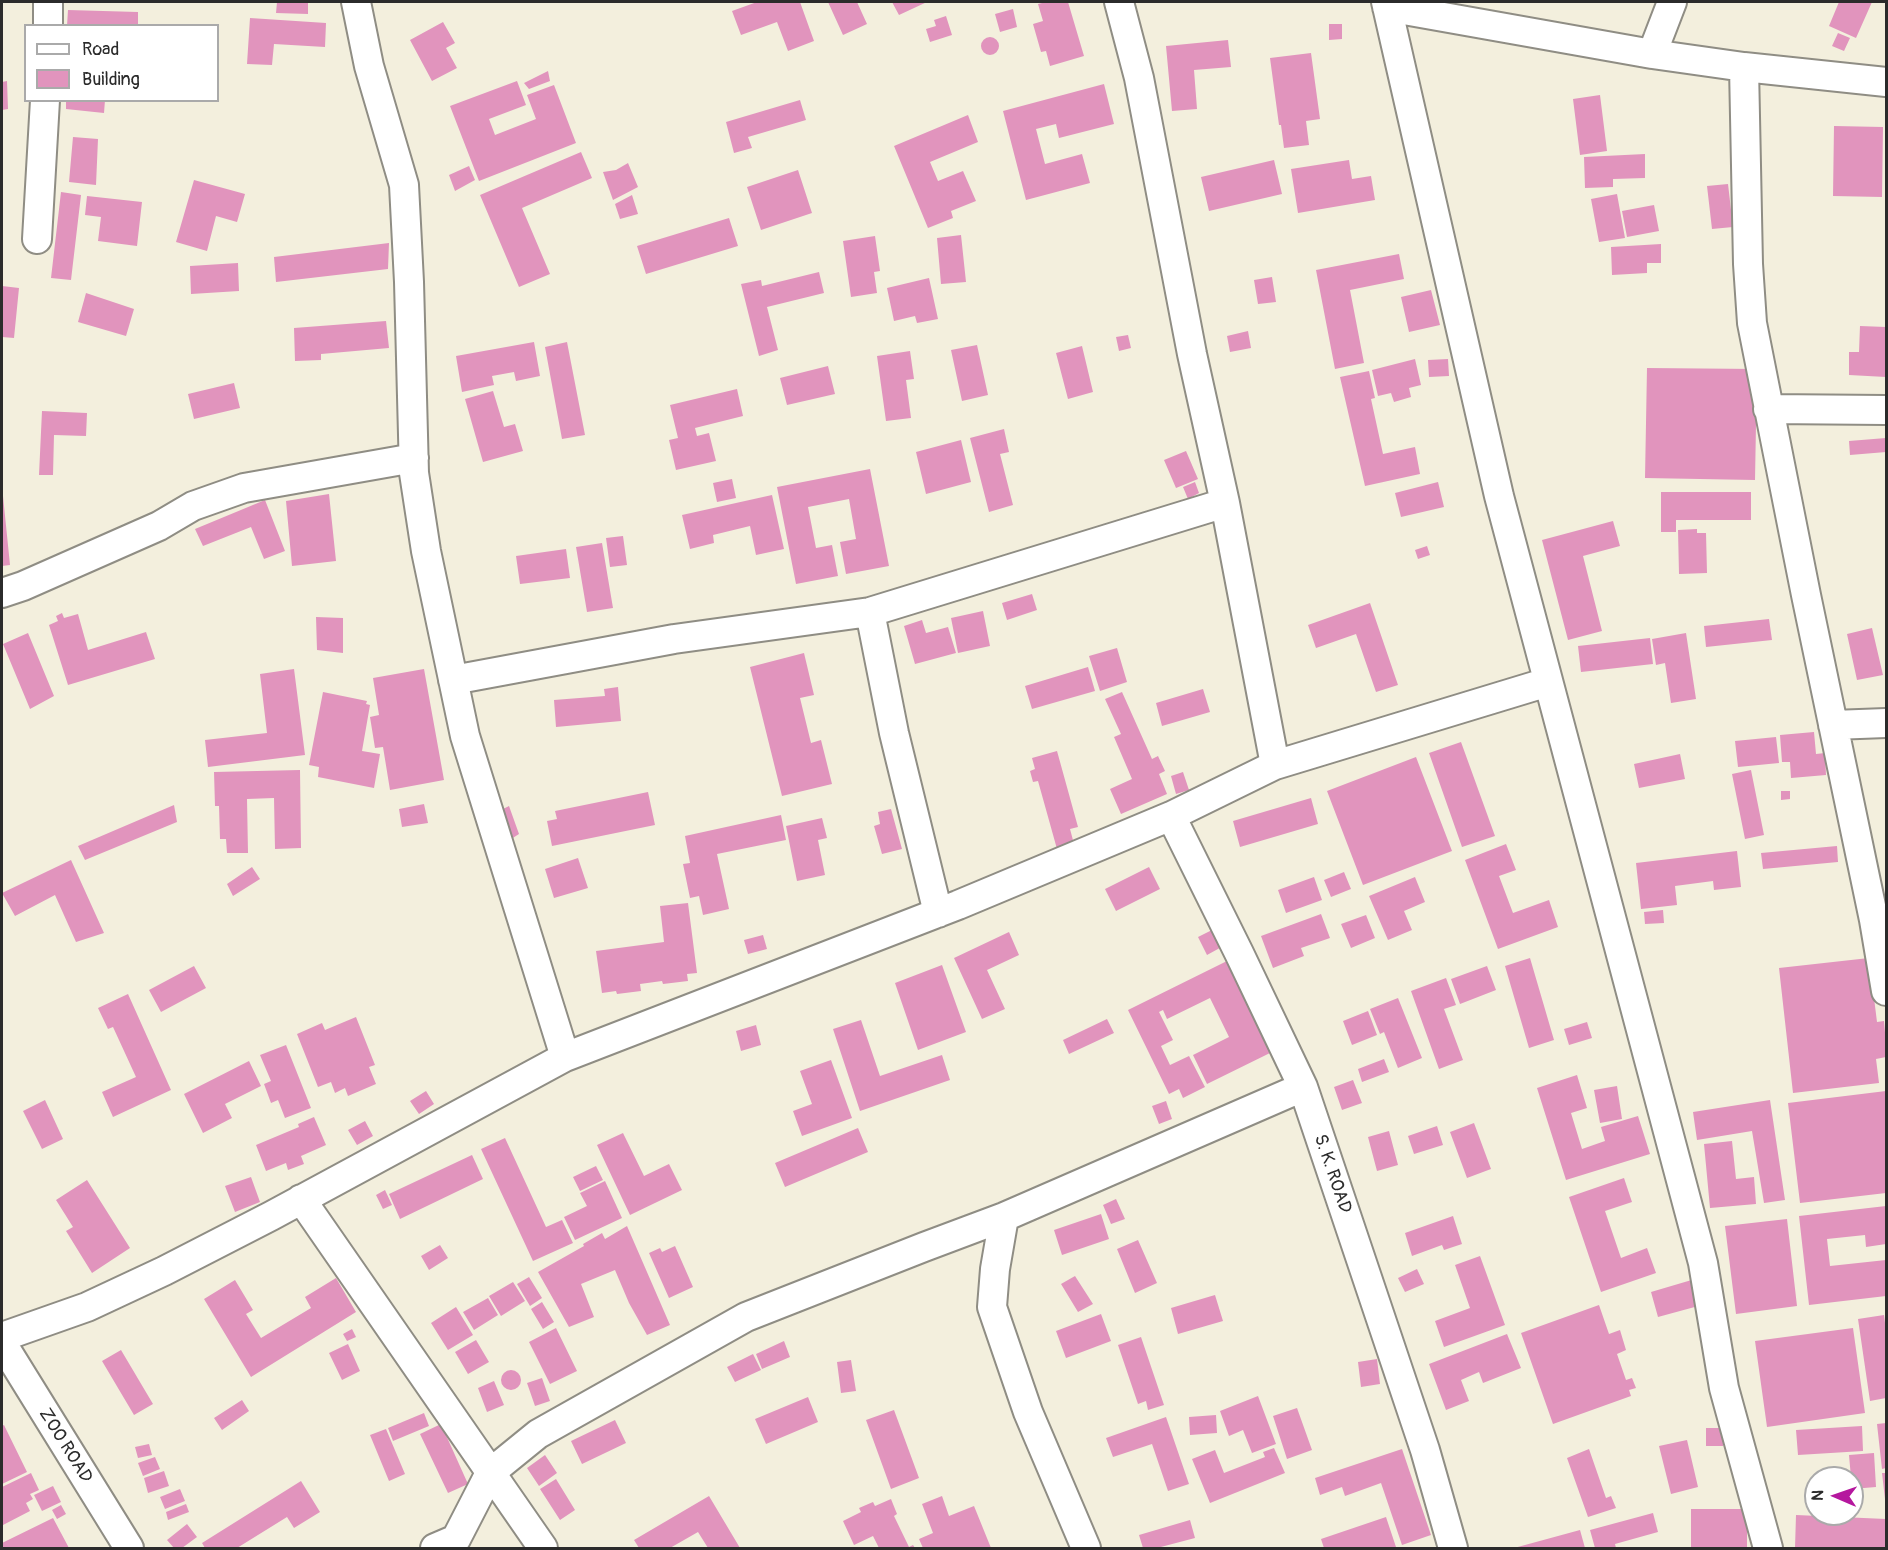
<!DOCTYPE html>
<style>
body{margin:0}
#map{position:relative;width:1888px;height:1550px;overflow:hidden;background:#f3efdd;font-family:Pangolin,sans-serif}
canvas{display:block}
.frame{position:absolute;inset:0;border:3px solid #2b2b2b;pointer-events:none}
.legend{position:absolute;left:24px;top:24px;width:195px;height:78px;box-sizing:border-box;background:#fff;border:2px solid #aaa;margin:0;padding:8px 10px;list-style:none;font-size:18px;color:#2b2b2b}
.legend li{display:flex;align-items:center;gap:12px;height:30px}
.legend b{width:30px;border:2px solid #aaa}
.north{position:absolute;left:1804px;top:1466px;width:60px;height:60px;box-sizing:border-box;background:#fff;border:2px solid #aaa;border-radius:50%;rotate:272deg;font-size:16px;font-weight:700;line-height:24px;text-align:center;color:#2b2b2b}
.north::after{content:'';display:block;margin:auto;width:21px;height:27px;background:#b5179e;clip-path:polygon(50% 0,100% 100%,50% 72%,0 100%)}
</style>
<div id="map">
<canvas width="1888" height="1550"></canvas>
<div class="frame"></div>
<ul class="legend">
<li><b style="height:8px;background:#fff"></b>Road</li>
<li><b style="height:16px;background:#e194bd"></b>Building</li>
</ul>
<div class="north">N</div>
</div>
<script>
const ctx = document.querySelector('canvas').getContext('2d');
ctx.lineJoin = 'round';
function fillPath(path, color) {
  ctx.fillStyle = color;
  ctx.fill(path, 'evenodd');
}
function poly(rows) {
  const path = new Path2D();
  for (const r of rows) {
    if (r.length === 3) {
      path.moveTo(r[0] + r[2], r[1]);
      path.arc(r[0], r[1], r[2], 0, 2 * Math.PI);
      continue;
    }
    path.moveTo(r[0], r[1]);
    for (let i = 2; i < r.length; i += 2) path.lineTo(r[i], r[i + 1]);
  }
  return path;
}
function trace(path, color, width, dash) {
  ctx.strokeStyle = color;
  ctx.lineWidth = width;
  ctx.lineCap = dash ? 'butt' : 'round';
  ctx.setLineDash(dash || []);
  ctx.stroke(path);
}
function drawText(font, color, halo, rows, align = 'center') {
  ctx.font = font + ' Pangolin,sans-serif';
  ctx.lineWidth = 5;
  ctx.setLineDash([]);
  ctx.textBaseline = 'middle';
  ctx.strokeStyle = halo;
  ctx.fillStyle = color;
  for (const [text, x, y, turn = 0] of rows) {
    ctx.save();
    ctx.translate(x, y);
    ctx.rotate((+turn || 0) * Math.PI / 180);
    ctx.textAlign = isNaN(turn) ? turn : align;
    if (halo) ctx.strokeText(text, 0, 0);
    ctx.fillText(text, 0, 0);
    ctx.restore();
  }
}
fillPath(poly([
 [277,2,308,2,308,14,276,13],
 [757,2,800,2,814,41,788,51,777,22,741,35,732,11],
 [828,2,857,2,867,24,843,35],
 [892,2,927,2,899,15],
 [1046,2,1068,2,1084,56,1050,66,1046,51,1041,52,1033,24,1043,21,1038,4],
 [1839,2,1872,2,1856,38,1829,26],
 [1013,9,1017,27,1000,32,995,14],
 [68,10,138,12,138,26,67,26],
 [946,16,952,35,930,42,926,29,936,26,934,20],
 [250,18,326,23,325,47,274,44,272,65,247,64],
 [443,22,455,43,446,48,457,68,432,81,410,40],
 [1329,24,1342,24,1342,39,1329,40],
 [1838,33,1850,38,1844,51,1832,46],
 [990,46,9],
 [1228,40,1231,67,1194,70,1197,109,1172,111,1166,46],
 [1311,53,1320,119,1306,121,1309,145,1284,148,1281,125,1279,125,1270,58],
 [548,71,550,81,529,89,524,83],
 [7,81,8,109,2,110,2,82],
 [517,81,526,105,489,119,495,135,536,119,527,95,554,85,576,143,479,181,450,106],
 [1104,84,1114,124,1059,138,1056,124,1036,129,1045,164,1082,154,1090,183,1026,200,1003,111],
 [1600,95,1607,151,1580,155,1573,99],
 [66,100,105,100,104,113,66,109],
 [800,100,806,120,748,137,752,148,734,153,726,122],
 [968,115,978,142,930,162,938,181,963,171,976,201,951,211,953,218,928,228,894,146],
 [1834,126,1883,127,1882,197,1833,196],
 [73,137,98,139,96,185,69,182],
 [581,152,592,178,522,208,550,274,519,287,480,195],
 [1645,154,1645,178,1613,179,1613,187,1585,188,1584,157],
 [1274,160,1282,194,1209,211,1201,177],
 [1349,160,1352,179,1371,176,1375,200,1298,213,1291,169],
 [628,163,638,187,613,200,603,172,616,170],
 [469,166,475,180,455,191,449,175],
 [798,170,812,213,761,230,747,187],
 [194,180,245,194,237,222,216,216,207,251,176,242],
 [1728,184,1733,227,1712,229,1707,186],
 [61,192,81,195,71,280,51,278],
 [1617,194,1625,238,1599,242,1591,199],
 [632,195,638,214,620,219,615,204],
 [87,196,142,202,137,246,98,241,101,217,85,215],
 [1654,205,1659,231,1627,237,1622,211],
 [729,218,738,246,646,274,637,246],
 [961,235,966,282,941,284,937,238],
 [875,236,880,271,874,272,877,293,851,297,843,241],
 [389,243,388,269,276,282,274,257],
 [1661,244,1661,263,1647,263,1647,273,1612,275,1611,247],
 [1399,254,1404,279,1350,290,1364,363,1335,369,1316,270],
 [238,263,239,291,191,294,190,266],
 [819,272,824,293,767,307,778,350,759,356,741,284,761,280,762,286],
 [1272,277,1276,302,1258,304,1254,280],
 [929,278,938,319,917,323,915,316,894,321,887,288],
 [2,286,19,288,14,338,2,337],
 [1431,290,1440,325,1409,332,1401,297],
 [86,293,134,309,126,336,78,322],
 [386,321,389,348,321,354,321,360,295,361,294,328],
 [1860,326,1886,327,1886,377,1849,375,1849,352,1859,352],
 [1248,331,1251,348,1230,352,1227,336],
 [1128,335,1131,348,1119,351,1116,337],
 [534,342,540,376,516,381,514,372,492,376,494,385,462,392,456,356],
 [567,342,585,435,562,439,545,347],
 [977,345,988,395,962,401,951,350],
 [1082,346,1093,392,1068,399,1056,353],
 [910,351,914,379,906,380,911,418,886,421,877,356],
 [1415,359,1421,385,1409,388,1411,397,1394,402,1391,393,1378,396,1372,370],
 [1448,359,1449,376,1429,377,1428,360],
 [828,366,835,394,787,405,780,378],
 [1647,368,1757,369,1755,480,1645,478],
 [1369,371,1375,398,1371,399,1383,454,1415,447,1420,474,1365,486,1340,377],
 [234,383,240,408,194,419,188,394],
 [737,389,743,416,695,428,697,436,709,433,716,461,676,470,669,440,678,438,670,405],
 [493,391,504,427,515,424,523,451,483,462,465,399],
 [42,411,87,413,86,436,54,435,53,475,39,475],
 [1004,429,1009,452,1000,454,1013,505,989,512,970,438],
 [1886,438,1886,452,1850,455,1849,441],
 [961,440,971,482,926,494,916,452],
 [1186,451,1198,479,1176,488,1164,460],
 [870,469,889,566,846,574,840,542,856,539,849,499,808,507,816,548,832,545,838,576,796,584,777,487],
 [732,479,736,498,717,502,713,483],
 [1195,482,1199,493,1188,499,1183,487],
 [1438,482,1444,507,1401,517,1395,493],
 [1661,492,1751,492,1751,520,1676,520,1676,532,1661,532],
 [329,494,336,561,292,566,286,501],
 [772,495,784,549,756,555,750,526,713,535,714,543,690,549,682,515],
 [2,496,3,496,10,565,2,566],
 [265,500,285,551,264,559,251,527,203,546,195,529],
 [1613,521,1620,546,1583,556,1602,631,1568,640,1542,540],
 [1697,529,1697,533,1706,533,1707,573,1679,574,1678,530],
 [623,536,627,565,610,567,606,538],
 [602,543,613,608,587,612,576,547],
 [1427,546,1430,555,1418,559,1415,550],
 [566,549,570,578,520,584,516,556],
 [1032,594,1037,610,1007,620,1002,603],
 [1370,603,1398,685,1376,692,1356,634,1316,648,1308,625],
 [983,611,990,646,958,653,951,618],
 [62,613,64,618,78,614,88,650,146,632,155,659,68,685,49,625,58,621,56,616],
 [316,617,343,618,343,653,317,650],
 [1769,619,1772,640,1706,647,1704,626],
 [922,620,926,633,948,627,956,653,915,664,904,626],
 [1872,628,1883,675,1857,680,1847,634],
 [28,633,54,696,30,709,3,644],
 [1686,633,1696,699,1671,703,1665,663,1656,665,1652,639],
 [1650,638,1653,664,1581,672,1578,646],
 [1117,648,1127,682,1100,691,1089,656],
 [804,653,814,695,800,698,811,743,821,740,832,784,782,796,750,667],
 [1088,667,1095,691,1032,709,1025,686],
 [294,669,305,755,208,767,205,740,267,733,260,674],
 [424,669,444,780,390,790,383,747,375,748,370,717,379,715,373,678],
 [618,687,621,721,556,727,554,700,605,696,604,689],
 [1203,689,1210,712,1162,726,1156,703],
 [323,692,367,701,366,704,370,705,362,751,380,754,374,788,318,777,319,767,309,765],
 [1122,692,1152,759,1158,756,1165,771,1159,774,1167,794,1121,814,1110,789,1132,779,1114,737,1121,734,1105,699],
 [1814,732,1816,754,1825,753,1826,775,1791,778,1790,762,1782,762,1780,735],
 [1776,737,1779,763,1738,767,1735,741],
 [1461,742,1495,836,1462,847,1429,753],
 [1057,751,1078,827,1070,829,1074,844,1057,849,1038,781,1033,782,1030,771,1035,769,1032,758],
 [1680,754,1685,779,1639,788,1634,764],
 [1416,757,1452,851,1363,885,1327,791],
 [300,770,301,848,275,849,274,798,247,799,248,853,227,853,226,839,220,839,219,806,215,806,214,772],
 [1751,770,1764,835,1745,839,1732,774],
 [1183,772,1189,790,1176,794,1171,776],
 [1781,791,1790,791,1790,799,1781,800],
 [648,792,655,825,552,846,547,821,557,819,555,811],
 [1311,798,1318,824,1240,847,1233,821],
 [424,804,428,823,402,827,399,809],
 [174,805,177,822,85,860,78,846],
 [509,806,519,834,505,843,499,811],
 [891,809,902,849,882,854,874,826,880,824,878,812],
 [781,815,786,840,717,854,729,909,703,915,699,896,690,898,683,864,690,863,685,836],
 [822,818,827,838,818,840,825,875,797,881,786,826],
 [1506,844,1516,870,1499,876,1513,913,1549,900,1558,927,1498,949,1465,860],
 [1837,846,1838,862,1763,869,1761,853],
 [1737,851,1741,887,1714,890,1713,881,1675,886,1677,905,1641,909,1636,863],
 [578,858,588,888,554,898,545,869],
 [71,860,104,933,76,942,55,895,15,916,2,893],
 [252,867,260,879,233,896,227,884],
 [1149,867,1160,889,1116,911,1105,889],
 [1344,872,1351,889,1331,897,1324,880],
 [1314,877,1322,900,1286,913,1278,890],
 [1415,877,1425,902,1404,911,1412,930,1388,940,1369,896],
 [688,903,697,973,687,974,688,981,663,984,662,981,640,984,641,991,617,994,616,991,602,993,596,951,664,942,660,906],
 [1663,910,1664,923,1645,924,1644,912],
 [1321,914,1330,938,1301,948,1304,956,1273,968,1261,936],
 [1366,915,1375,938,1351,948,1341,924],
 [1218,927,1227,944,1207,955,1198,937],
 [1009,932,1019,955,987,970,1005,1009,982,1019,954,958],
 [763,935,767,949,748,954,744,940],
 [1530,958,1554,1040,1529,1048,1505,966],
 [1869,958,1877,1022,1884,1021,1886,1044,1886,1057,1876,1059,1879,1083,1793,1093,1779,968],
 [1227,961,1272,1052,1207,1084,1193,1055,1229,1037,1210,998,1167,1019,1163,1010,1159,1012,1173,1040,1161,1046,1170,1065,1189,1056,1205,1087,1183,1098,1179,1089,1169,1094,1128,1010],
 [942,965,966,1032,918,1050,895,983],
 [194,966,206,988,161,1012,149,990],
 [1487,966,1496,990,1460,1004,1451,979],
 [1446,978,1456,1005,1444,1009,1463,1060,1439,1069,1411,991],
 [128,994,171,1090,113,1117,102,1092,136,1077,113,1027,108,1029,98,1008],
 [1398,998,1422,1058,1398,1068,1384,1032,1380,1034,1370,1009],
 [1368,1011,1377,1035,1352,1045,1343,1021],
 [356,1017,375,1065,369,1067,376,1084,348,1096,345,1088,335,1093,331,1082,318,1087,297,1034,322,1023,325,1030],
 [1107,1019,1114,1033,1069,1054,1063,1040],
 [861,1020,880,1076,942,1055,950,1080,860,1111,833,1029],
 [1587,1022,1592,1038,1569,1045,1564,1029],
 [756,1025,761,1045,741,1051,736,1031],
 [286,1045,311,1108,285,1118,278,1100,271,1103,264,1084,271,1081,260,1055],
 [1384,1059,1389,1072,1362,1082,1358,1069],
 [831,1060,852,1118,802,1136,793,1111,812,1104,800,1071],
 [249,1061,261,1086,225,1104,232,1118,203,1133,184,1094],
 [1577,1075,1587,1108,1571,1113,1582,1149,1605,1141,1601,1127,1638,1116,1650,1154,1566,1180,1537,1088],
 [1353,1080,1362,1103,1342,1110,1334,1087],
 [1617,1086,1622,1119,1600,1123,1594,1090],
 [426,1091,434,1104,419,1114,410,1101],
 [1886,1091,1886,1193,1800,1203,1788,1103],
 [45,1100,63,1139,42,1149,23,1111],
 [1770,1100,1785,1200,1764,1203,1752,1131,1697,1140,1693,1112],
 [1166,1101,1172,1119,1159,1124,1152,1106],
 [314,1117,326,1145,301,1156,304,1164,288,1170,286,1163,266,1171,256,1145,299,1127,298,1124],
 [365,1121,373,1136,357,1145,348,1130],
 [1474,1123,1491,1169,1467,1178,1450,1132],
 [1437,1126,1443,1145,1414,1154,1408,1136],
 [858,1128,868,1152,785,1187,775,1163],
 [1389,1131,1398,1165,1377,1171,1368,1137],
 [623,1133,644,1176,669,1164,682,1190,630,1215,597,1145],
 [505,1138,546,1227,562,1220,573,1243,533,1261,481,1149],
 [1732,1141,1736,1179,1754,1177,1756,1204,1710,1208,1704,1144],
 [472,1155,483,1179,400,1219,389,1194],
 [596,1166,603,1180,580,1191,573,1177],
 [251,1177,260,1202,235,1212,225,1186],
 [1624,1178,1632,1202,1605,1211,1621,1258,1647,1248,1656,1273,1601,1292,1569,1197],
 [87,1180,130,1248,92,1273,66,1231,73,1227,56,1200],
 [605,1181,622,1218,575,1240,564,1217,587,1206,580,1193],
 [385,1190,392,1205,383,1209,376,1195],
 [1116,1199,1125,1219,1111,1224,1103,1205],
 [1886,1206,1886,1244,1866,1247,1865,1235,1827,1239,1830,1266,1886,1260,1886,1296,1809,1305,1799,1216],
 [1101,1214,1109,1239,1062,1255,1054,1230],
 [1453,1216,1462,1244,1444,1250,1442,1245,1412,1256,1405,1233],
 [1787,1219,1797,1306,1736,1314,1725,1226],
 [627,1226,670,1325,647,1335,629,1303,615,1270,581,1284,594,1317,569,1327,538,1272,584,1246,583,1244,602,1233,605,1239],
 [1138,1240,1157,1283,1135,1293,1117,1249],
 [440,1245,448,1258,429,1270,421,1256],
 [675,1246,693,1287,669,1298,649,1253,660,1248,662,1252],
 [1480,1256,1505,1325,1444,1347,1435,1321,1470,1308,1455,1265],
 [1417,1269,1424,1284,1405,1292,1398,1278],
 [1075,1276,1093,1304,1078,1312,1061,1284],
 [529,1277,542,1298,530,1306,517,1284],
 [336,1278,356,1312,251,1377,204,1299,235,1280,253,1310,246,1314,261,1338,311,1308,305,1297],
 [1695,1279,1702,1305,1658,1317,1651,1292],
 [513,1282,525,1301,501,1316,489,1296],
 [1215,1295,1223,1321,1178,1334,1171,1308],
 [488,1298,498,1315,474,1330,463,1312],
 [542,1302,554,1322,543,1329,531,1309],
 [1599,1305,1609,1334,1620,1330,1626,1350,1617,1354,1626,1380,1632,1378,1636,1388,1629,1390,1631,1396,1553,1424,1521,1333],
 [456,1307,473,1335,448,1350,431,1323],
 [1101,1314,1111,1341,1066,1358,1056,1331],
 [1884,1315,1886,1331,1886,1398,1870,1401,1858,1319],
 [556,1328,577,1371,550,1384,529,1342],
 [1853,1328,1865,1413,1767,1427,1755,1341],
 [352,1329,356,1337,347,1341,343,1334],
 [1507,1334,1521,1368,1483,1383,1479,1372,1461,1380,1469,1401,1446,1410,1429,1364],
 [1141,1337,1164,1405,1148,1410,1146,1401,1138,1404,1118,1345],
 [476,1340,489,1362,468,1374,455,1352],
 [784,1341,790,1357,762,1369,756,1354],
 [348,1344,360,1371,342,1380,329,1353],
 [121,1350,153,1404,134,1415,102,1361],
 [753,1354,761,1370,735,1382,727,1367],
 [1377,1359,1380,1384,1361,1387,1358,1362],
 [851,1360,856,1391,841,1393,837,1362],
 [511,1380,10],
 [542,1378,550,1401,535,1406,527,1383],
 [494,1381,504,1405,487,1412,478,1388],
 [1258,1396,1276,1444,1252,1453,1243,1430,1229,1436,1220,1411],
 [808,1397,818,1422,766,1444,755,1419],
 [242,1400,249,1411,222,1430,214,1418],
 [1297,1408,1312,1450,1287,1459,1273,1416],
 [894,1410,919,1478,891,1489,866,1420],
 [424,1413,429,1426,393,1441,388,1428],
 [1216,1415,1217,1433,1190,1435,1189,1417],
 [1166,1417,1189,1484,1168,1491,1152,1444,1113,1457,1106,1438],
 [615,1420,626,1443,582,1464,571,1441],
 [1886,1423,1886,1468,1882,1469,1877,1424],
 [441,1424,468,1484,448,1493,420,1434],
 [4,1425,27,1472,2,1484,2,1426],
 [1862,1426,1863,1451,1798,1455,1796,1430],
 [1706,1428,1723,1428,1723,1446,1706,1446],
 [386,1429,405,1474,389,1481,370,1435],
 [1687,1440,1698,1487,1671,1494,1659,1446],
 [149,1444,152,1455,138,1458,135,1447],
 [1274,1448,1285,1473,1210,1503,1192,1459,1215,1450,1224,1473,1265,1457,1263,1452],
 [1402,1449,1431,1535,1402,1545,1381,1483,1345,1496,1342,1487,1320,1495,1315,1478],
 [1589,1449,1606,1498,1611,1496,1616,1508,1588,1517,1567,1458],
 [1874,1453,1876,1487,1852,1489,1849,1455],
 [545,1455,557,1473,539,1486,527,1468],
 [155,1457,160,1469,143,1476,138,1463],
 [164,1471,169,1486,148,1493,144,1478],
 [31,1473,39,1490,30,1494,33,1499,26,1503,30,1511,3,1525,2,1520,2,1487],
 [1882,1473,1886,1473,1886,1499,1885,1499],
 [556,1479,575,1510,560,1520,540,1489],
 [301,1481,320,1512,294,1528,287,1517,237,1548,205,1548,202,1543],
 [53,1486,61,1502,42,1511,34,1495],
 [180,1489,185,1501,165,1509,160,1497],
 [709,1496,740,1548,708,1548,698,1532,670,1548,639,1548,634,1540],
 [942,1496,949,1516,974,1506,991,1548,923,1548,919,1539,933,1533,922,1504],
 [891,1499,897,1514,894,1516,909,1547,913,1545,915,1548,879,1548,873,1536,854,1545,843,1521,861,1512,859,1508,873,1502,875,1506],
 [186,1504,189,1512,168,1520,166,1512],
 [61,1505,66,1514,57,1519,52,1510],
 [1691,1509,1747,1509,1747,1548,1691,1548],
 [1653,1513,1658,1532,1615,1544,1616,1548,1595,1548,1590,1530],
 [1796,1515,1886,1519,1886,1548,1795,1548],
 [1386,1517,1396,1547,1391,1548,1324,1548,1321,1539],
 [53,1518,69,1548,2,1548,2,1543],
 [1190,1520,1195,1538,1157,1548,1143,1548,1139,1535],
 [187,1524,197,1537,182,1548,174,1548,167,1540],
 [1580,1530,1585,1548,1514,1548]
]), '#e194bd');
const street = poly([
 [356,2,369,66,404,185,409,282,414,473,426,551,465,736,565,1057],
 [1119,2,1139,78,1192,354,1225,503,1275,765],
 [1386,2,1499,496,1703,1263,1724,1388,1768,1548],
 [1387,7,1652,54,1744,67,1886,82],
 [48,26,48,2],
 [1652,54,1672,2],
 [1744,67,1748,264,1752,323,1806,595,1874,920,1886,991],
 [37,239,45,100],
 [1768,409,1886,410],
 [2,593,23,586,159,526,193,506,244,488,414,458],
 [870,612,894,733,938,913],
 [453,680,674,639,870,612,1225,503],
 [1833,725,1886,723],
 [1171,816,1239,953,1303,1087,1425,1450,1453,1548],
 [301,1199,543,1548],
 [1004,1217,995,1269,992,1307,1028,1412,1086,1548],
 [2,1337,87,1307,164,1271,271,1216,565,1057,958,905,1171,816,1275,765,1548,682],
 [2,1343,129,1548],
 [435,1548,456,1539,490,1473,538,1434,746,1317,924,1247,1004,1217,1303,1087]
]);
trace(street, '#8f8d84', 32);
trace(street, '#fff', 28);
drawText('18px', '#2b2b2b', '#fff', [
 ["S. K. ROAD",1332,1174,71],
 ["ZOO ROAD",65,1446,58]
]);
</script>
